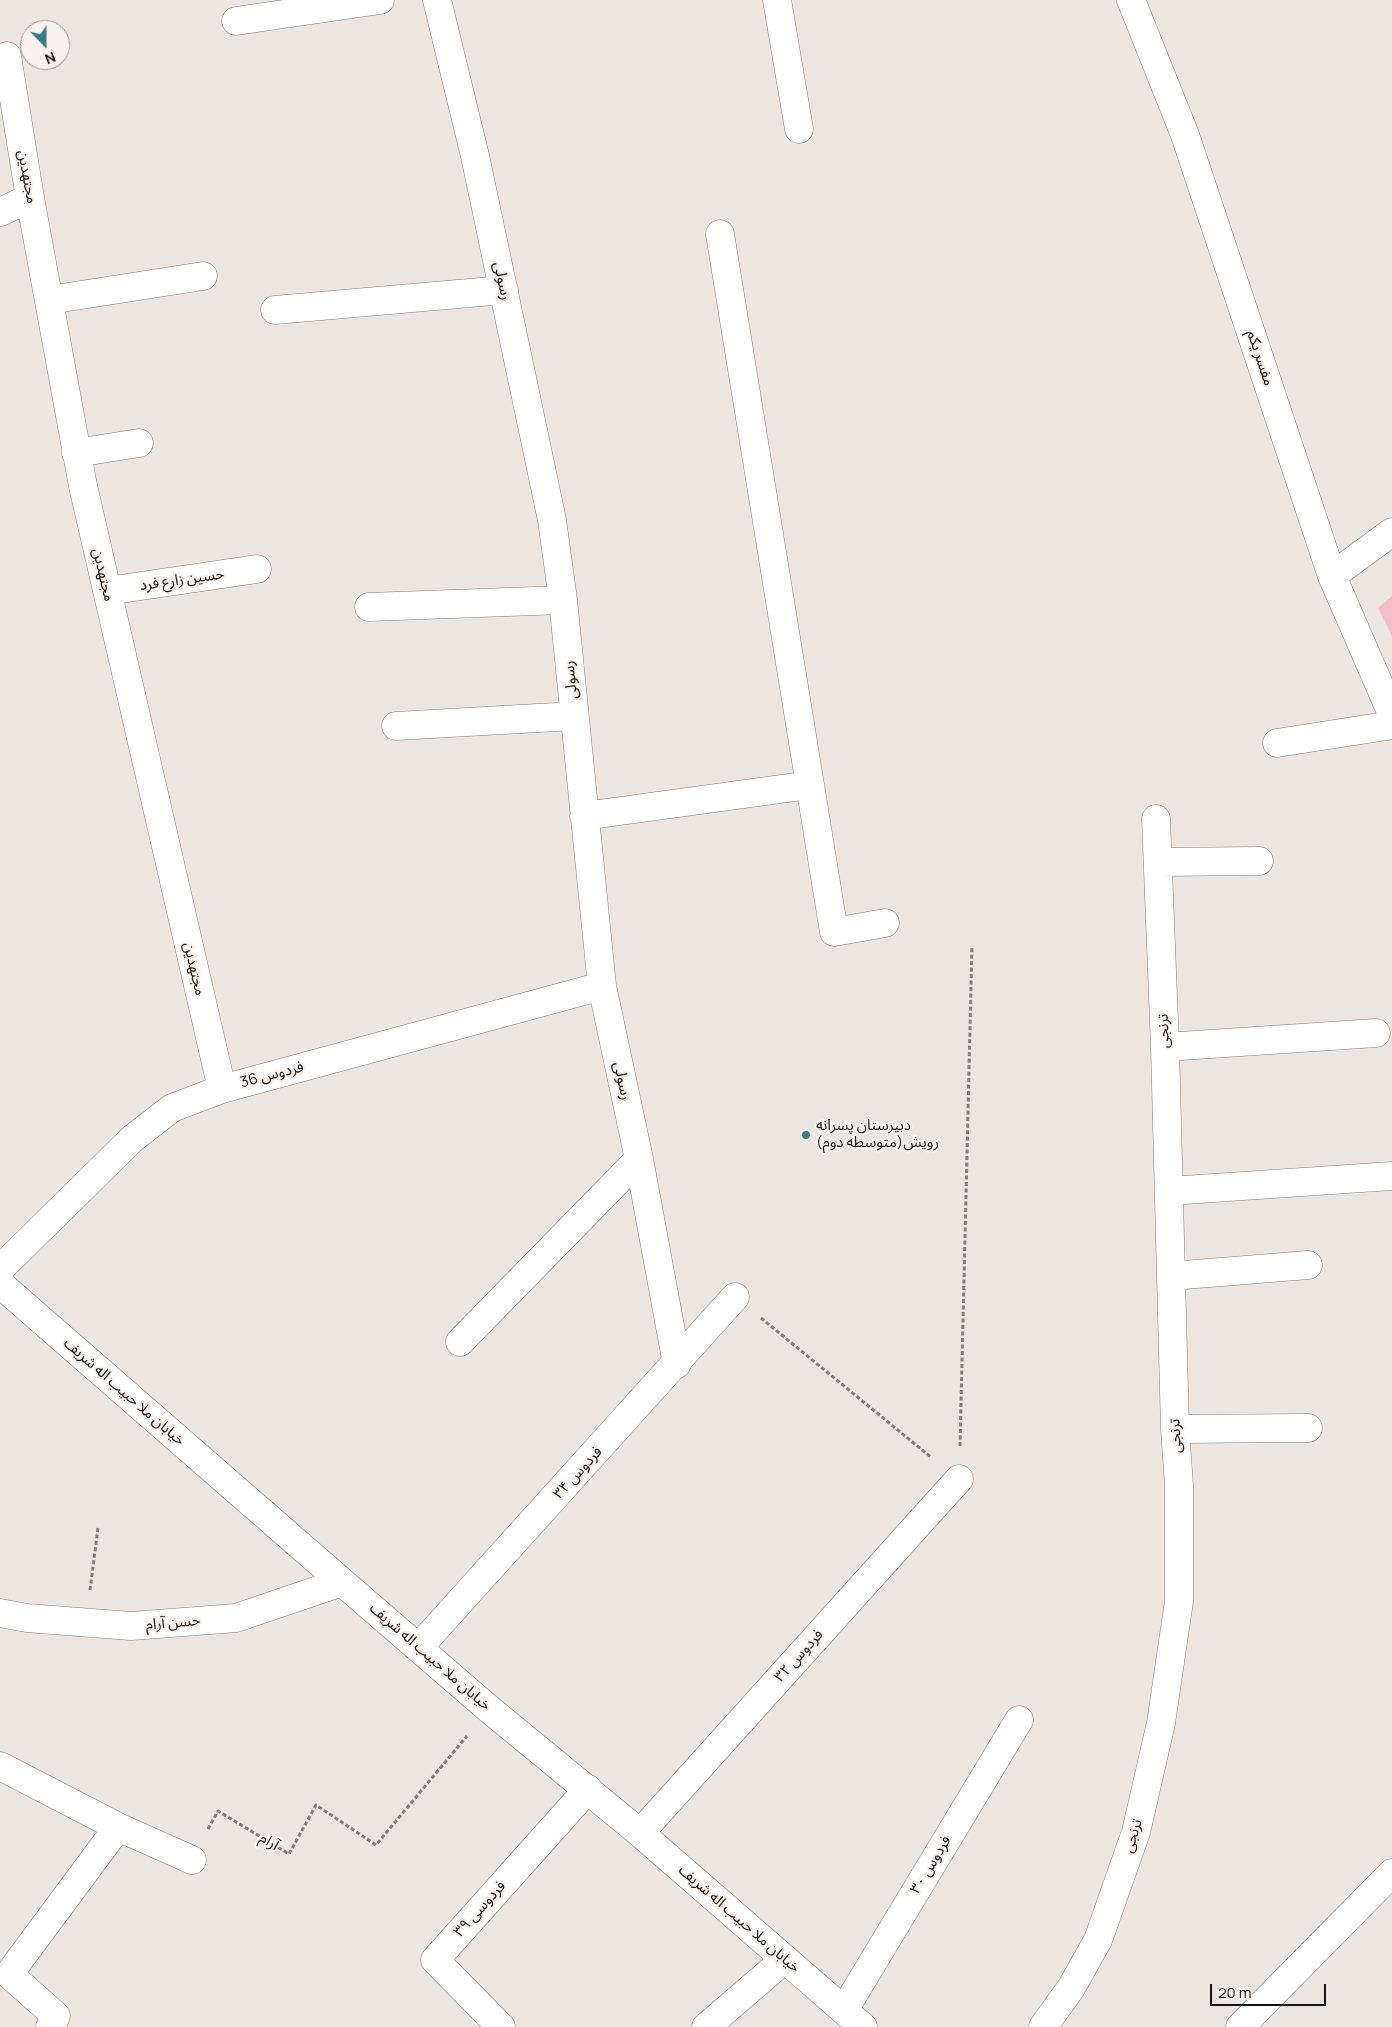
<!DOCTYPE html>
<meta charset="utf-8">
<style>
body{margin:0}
#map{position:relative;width:1392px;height:2027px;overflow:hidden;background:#ebe6e2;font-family:Manrope,sans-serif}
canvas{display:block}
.north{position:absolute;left:20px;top:20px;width:50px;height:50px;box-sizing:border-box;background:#f8f3ef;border:1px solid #9d9997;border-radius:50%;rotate:158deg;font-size:14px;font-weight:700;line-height:20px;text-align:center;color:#151312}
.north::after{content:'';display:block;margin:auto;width:18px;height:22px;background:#377d89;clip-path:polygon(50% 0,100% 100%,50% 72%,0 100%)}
.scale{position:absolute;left:1210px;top:1984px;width:116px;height:22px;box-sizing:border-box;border:2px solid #151312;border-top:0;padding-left:6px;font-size:15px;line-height:18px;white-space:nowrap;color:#151312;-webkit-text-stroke:4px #f8f3ef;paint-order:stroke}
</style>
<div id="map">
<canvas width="1392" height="2027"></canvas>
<div class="north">N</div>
<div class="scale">20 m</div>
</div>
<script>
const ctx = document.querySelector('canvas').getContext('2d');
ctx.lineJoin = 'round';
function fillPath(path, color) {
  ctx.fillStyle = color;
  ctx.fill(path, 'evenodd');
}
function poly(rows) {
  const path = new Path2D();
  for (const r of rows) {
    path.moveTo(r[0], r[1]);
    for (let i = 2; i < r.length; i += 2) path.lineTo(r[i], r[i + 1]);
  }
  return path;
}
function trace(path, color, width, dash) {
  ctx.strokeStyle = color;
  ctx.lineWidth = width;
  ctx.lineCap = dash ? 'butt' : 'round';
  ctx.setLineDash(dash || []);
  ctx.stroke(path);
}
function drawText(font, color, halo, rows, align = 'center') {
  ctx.font = font + ' Manrope,"Noto Sans Arabic",sans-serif';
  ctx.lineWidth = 4.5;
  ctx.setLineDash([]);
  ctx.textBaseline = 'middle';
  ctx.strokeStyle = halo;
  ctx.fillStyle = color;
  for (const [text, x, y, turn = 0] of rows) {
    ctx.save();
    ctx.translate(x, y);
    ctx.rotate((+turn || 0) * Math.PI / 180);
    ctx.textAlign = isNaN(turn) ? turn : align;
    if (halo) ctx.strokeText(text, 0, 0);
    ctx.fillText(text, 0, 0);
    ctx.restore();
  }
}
fillPath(poly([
 [1392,596,1392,636,1378,608]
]), '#f6becd');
const minor = poly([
 [437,0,475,156,552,520,563,600,602,986,639,1159,677,1364],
 [777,0,799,129],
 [1131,0,1185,135,1332,576,1392,714],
 [236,21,380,0],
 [7,56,30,198,83,486,222,1089],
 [0,212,30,198],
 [720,234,834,932,885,923],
 [49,300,203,276],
 [275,310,504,290],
 [76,453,139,443],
 [1332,576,1392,532],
 [107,591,257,569],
 [369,607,563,600],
 [396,726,574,716],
 [1277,743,1392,725],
 [584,816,810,785],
 [1158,862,1259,861],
 [1165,1047,1376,1033],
 [1169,1191,1392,1176],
 [0,1269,132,1139,172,1108,222,1089,602,986],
 [1171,1276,1308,1265],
 [460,1342,639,1159],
 [1175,1429,1308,1428],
 [0,1613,27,1618,131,1626,236,1618,342,1582],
 [419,1647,735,1297],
 [0,1766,118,1827,192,1860],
 [640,1833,959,1479],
 [844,2010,1019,1720],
 [50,2027,56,2016,9,1974,118,1827],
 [501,2027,435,1960,588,1789],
 [706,2027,785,1959],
 [1043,2027,1071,1988,1098,1940,1136,1832,1161,1723,1179,1601,1179,1485,1175,1429,1165,1047,1156,819]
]);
const major = poly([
 [0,1284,342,1582,489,1709,640,1833,863,2027],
 [1240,2027,1392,1873]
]);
trace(minor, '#827d7a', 29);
trace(major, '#827d7a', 29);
trace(poly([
 [761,1318,932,1458],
 [960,1446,972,946],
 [90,1590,98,1528],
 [208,1829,218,1811,289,1854,316,1805,376,1845,467,1736]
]), '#817d7b', 3, [4, 2.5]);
trace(minor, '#fff', 28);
trace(major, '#fff', 28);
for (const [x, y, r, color] of [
 [806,1135,5,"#377d89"]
]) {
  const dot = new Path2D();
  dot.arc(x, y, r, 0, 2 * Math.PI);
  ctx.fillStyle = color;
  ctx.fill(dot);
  trace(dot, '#f8f3ef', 2);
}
drawText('15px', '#151312', '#f8f3ef', [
 ["مجتهدین",27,177,80],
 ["رسولی",502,281,78],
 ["مفسر یکم",1260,358,72],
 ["مجتهدین",103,575,77],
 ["حسین‌ زارع‌ فرد",182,580,-8],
 ["رسولی",571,680,-96],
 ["مجتهدین",194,969,77],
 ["ترنجی",1164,1031,-92],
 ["فردوس 36",272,1075,-15],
 ["رسولی",622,1081,78],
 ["خیابان ملا حبیب اله شریف",124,1392,41],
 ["ترنجی",1176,1436,-93],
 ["فردوس ۳۴",578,1473,-48],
 ["حسن آرام",173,1623,-5],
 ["فردوس ۳۲",799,1656,-48],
 ["خیابان ملا حبیب اله شریف",430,1657,41],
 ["ترنجی",1133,1836,-73],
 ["آرام",269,1842,31],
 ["فردوس ۳۰",931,1865,-59],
 ["فردوسی ۳۹",480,1909,-48],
 ["خیابان ملا حبیب اله شریف",739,1919,41]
]);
drawText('15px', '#151312', '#f8f3ef', [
 ["دبیرستان پسرانه",816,1126],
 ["رویش(متوسطه دوم)",816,1143]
], 'left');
</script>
